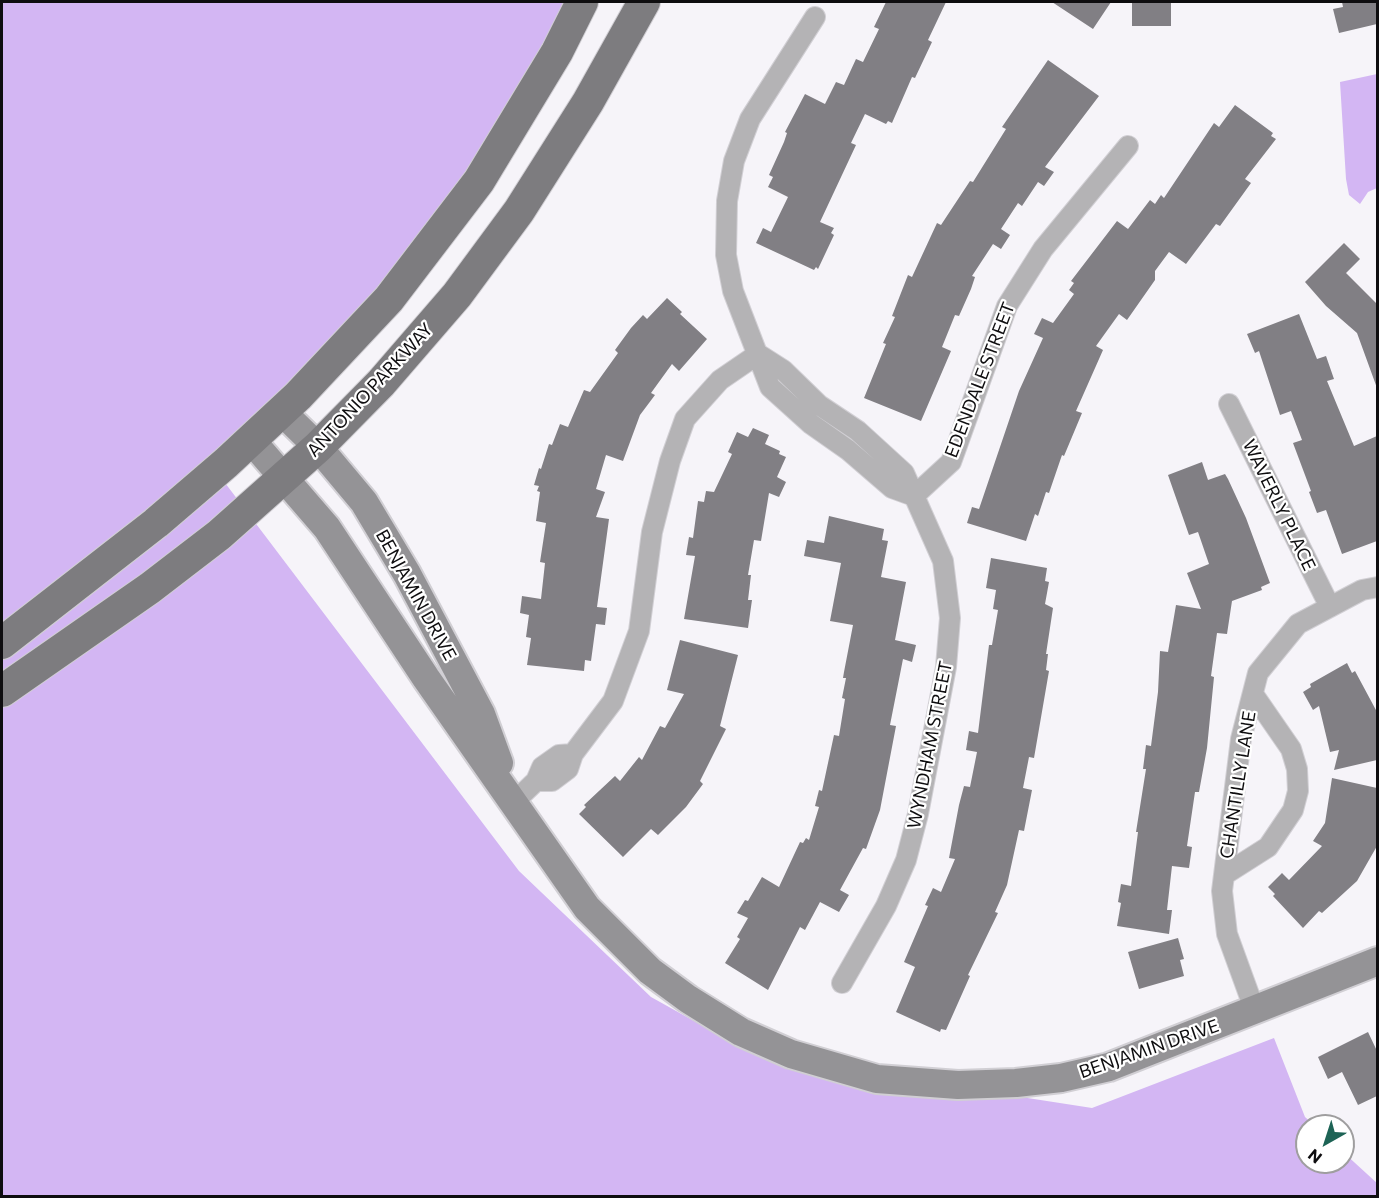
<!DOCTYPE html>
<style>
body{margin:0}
#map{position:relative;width:1379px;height:1198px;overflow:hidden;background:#f6f4f9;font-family:Commissioner,sans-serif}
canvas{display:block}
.frame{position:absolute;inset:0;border:3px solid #0e0d0f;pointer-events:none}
.north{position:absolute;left:1295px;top:1114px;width:60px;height:60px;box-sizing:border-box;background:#fff;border:2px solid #9f9e9f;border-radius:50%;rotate:219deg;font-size:16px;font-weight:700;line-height:24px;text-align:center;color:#0e0d0f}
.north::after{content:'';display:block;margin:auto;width:21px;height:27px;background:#1d6355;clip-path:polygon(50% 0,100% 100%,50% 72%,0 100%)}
</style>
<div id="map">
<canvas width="1379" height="1198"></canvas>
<div class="frame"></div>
<div class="north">N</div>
</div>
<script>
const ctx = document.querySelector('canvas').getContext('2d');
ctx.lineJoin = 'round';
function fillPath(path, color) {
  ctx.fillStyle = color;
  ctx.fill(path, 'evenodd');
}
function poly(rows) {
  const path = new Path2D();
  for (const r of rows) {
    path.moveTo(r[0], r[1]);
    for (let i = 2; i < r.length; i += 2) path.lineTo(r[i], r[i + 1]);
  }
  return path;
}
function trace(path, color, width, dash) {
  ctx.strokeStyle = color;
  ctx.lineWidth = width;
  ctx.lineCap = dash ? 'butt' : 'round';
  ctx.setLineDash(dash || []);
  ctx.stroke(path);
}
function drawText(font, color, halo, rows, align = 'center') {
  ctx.font = font + ' Commissioner,sans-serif';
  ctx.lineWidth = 4.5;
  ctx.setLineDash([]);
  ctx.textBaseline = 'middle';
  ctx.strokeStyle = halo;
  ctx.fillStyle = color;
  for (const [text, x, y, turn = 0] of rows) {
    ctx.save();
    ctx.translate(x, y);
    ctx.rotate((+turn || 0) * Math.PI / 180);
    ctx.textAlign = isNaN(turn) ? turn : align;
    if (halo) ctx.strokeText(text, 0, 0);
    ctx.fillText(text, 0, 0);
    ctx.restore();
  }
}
fillPath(poly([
 [2,2,596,2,398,303,213,467,519,871,651,997,757,1056,1092,1108,1274,1038,1305,1117,1315,1126,1307,1126,1307,1162,1343,1162,1343,1152,1378,1184,1377,1196,2,1196],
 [1377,74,1377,188,1368,192,1360,204,1349,195,1346,179,1340,82]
]), '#d3b6f3');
fillPath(poly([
 [886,2,946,2,928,40,932,42,915,78,912,77,892,123,888,121,886,124,865,114,851,143,856,145,820,222,834,228,831,233,834,235,818,269,816,267,814,270,756,243,763,228,771,232,788,197,768,187,773,177,769,175,784,142,787,133,785,132,805,94,825,104,836,82,844,85,856,59,863,62,879,29,874,27],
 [1052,2,1111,2,1093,29],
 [1132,2,1171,2,1171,26,1132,26],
 [1342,2,1377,2,1377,24,1339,33,1333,9,1343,7],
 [1048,60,1099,96,1045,167,1054,172,1044,186,1038,182,1022,206,1018,203,1001,229,1010,235,1001,249,993,244,972,276,975,277,971,289,959,316,955,315,942,347,951,351,921,421,864,398,886,344,883,343,895,317,892,316,908,275,912,277,937,223,941,225,970,181,973,182,1006,129,1002,127],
 [1235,105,1273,133,1271,136,1276,139,1245,179,1251,183,1220,226,1216,224,1186,264,1169,252,1155,271,1155,280,1127,320,1119,314,1096,346,1103,350,1076,411,1082,413,1064,456,1062,455,1049,493,1046,492,1038,516,1035,514,1026,541,967,523,972,507,979,509,1019,391,1043,338,1034,334,1042,318,1053,323,1074,294,1069,290,1074,283,1071,281,1117,221,1128,229,1150,200,1155,204,1161,195,1164,198,1214,123,1219,127],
 [1344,243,1360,259,1346,273,1377,304,1377,388,1357,333,1326,306,1305,282],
 [667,298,682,312,680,314,707,339,679,371,672,364,651,393,655,395,640,415,623,461,606,455,596,489,605,492,596,517,609,519,597,607,607,608,605,625,596,624,591,661,585,660,584,671,527,665,531,638,526,637,529,615,520,613,522,596,541,599,545,563,540,562,546,523,536,521,540,492,537,491,539,486,534,485,539,468,541,469,549,444,552,445,560,424,568,427,584,390,590,392,618,353,615,350,631,328,643,315,647,319],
 [1299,314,1317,359,1326,356,1334,379,1327,381,1354,446,1377,436,1377,541,1342,554,1326,510,1317,513,1309,492,1311,491,1293,443,1302,440,1291,411,1280,415,1259,351,1255,353,1247,334],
 [753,428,769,435,765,444,780,451,779,454,786,457,777,477,786,482,779,497,769,493,761,541,754,540,748,575,751,575,748,600,752,600,748,628,684,619,695,556,686,555,689,537,693,538,698,501,704,502,706,491,714,492,732,454,728,452,737,432,748,437],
 [1202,462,1208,480,1225,474,1228,479,1246,518,1270,583,1261,587,1262,590,1232,601,1227,634,1217,633,1211,676,1214,677,1207,748,1199,792,1195,792,1187,846,1192,847,1189,868,1172,866,1167,910,1172,910,1169,934,1117,926,1121,903,1118,902,1121,884,1131,886,1138,832,1136,832,1146,769,1143,769,1146,745,1151,746,1158,692,1160,651,1168,652,1176,605,1201,609,1187,573,1209,564,1198,532,1189,535,1168,475],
 [829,516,884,529,882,540,888,541,881,577,906,582,895,640,916,645,912,662,903,659,890,725,896,726,880,810,866,849,863,848,840,890,849,895,839,912,820,902,805,930,800,927,768,990,725,963,740,939,737,937,748,918,737,913,745,900,748,901,762,877,779,887,800,842,803,843,806,838,809,840,819,807,815,806,819,790,822,791,834,735,839,736,845,699,842,698,846,678,843,678,844,672,853,625,830,621,841,563,804,556,807,540,824,543],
 [991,558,1047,568,1045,581,1049,582,1045,604,1053,608,1046,654,1048,654,1046,670,1049,671,1034,758,1029,757,1023,788,1032,790,1024,831,1019,830,1007,885,995,912,998,913,968,975,970,976,946,1030,941,1029,940,1032,896,1012,915,967,904,962,928,906,925,905,933,888,941,892,955,859,949,858,959,805,964,786,970,787,977,752,966,750,969,731,978,733,989,645,992,645,998,610,993,609,996,590,986,588],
 [680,640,738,655,720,726,726,729,700,781,703,784,686,807,658,835,651,829,623,857,579,814,586,807,584,805,615,776,620,781,639,757,642,760,660,726,665,728,684,694,667,690],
 [1347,663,1352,673,1355,671,1377,712,1377,760,1334,770,1339,750,1330,752,1319,706,1313,710,1303,692,1311,687,1310,684],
 [1332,778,1377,788,1377,846,1357,881,1322,913,1319,911,1303,928,1273,896,1275,894,1268,887,1282,873,1289,880,1322,846,1313,841,1325,823],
 [1178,938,1184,959,1180,960,1184,976,1139,989,1128,952],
 [1368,1032,1377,1051,1377,1096,1358,1105,1342,1072,1328,1079,1318,1057]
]), '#817f84');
const street = poly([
 [815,17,750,119,734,161,727,201,726,255,733,291,770,387,811,424,848,450,892,488,914,496],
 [758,354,783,370,819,405,858,431,904,473,943,561,950,618,946,667,918,814,906,860,886,906,842,983],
 [1229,404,1330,607],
 [914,496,951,462,1007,306,1043,249,1128,146],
 [536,781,552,781,568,769,573,754,613,701,639,631,652,532,670,461,685,419,720,380,758,354],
 [514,802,536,781,542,767,559,755,573,754],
 [1224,875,1268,847,1293,810,1298,791,1297,769,1291,749,1253,694],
 [1255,1011,1227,934,1222,891,1241,739,1258,673,1298,624,1362,590,1378,587]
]);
const secondary = poly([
 [281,411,318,447,364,502,407,574,481,714,499,763],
 [251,440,327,528,426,678,587,908,650,971,688,999,741,1032,791,1054,877,1079,958,1085,1016,1083,1061,1078,1109,1067,1378,961]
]);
const primary = poly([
 [2,643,156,523,226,463,298,396,389,299,479,181,557,52,582,2],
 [2,691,150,588,219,535,318,447,381,383,457,295,519,211,588,102,644,2]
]);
trace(street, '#d1cfd4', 22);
trace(secondary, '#d1cfd4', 32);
trace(primary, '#d1cfd4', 34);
trace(street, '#b4b3b5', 20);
trace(secondary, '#949396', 28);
trace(primary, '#7d7c7f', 32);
drawText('18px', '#0e0d0f', '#fff', [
 ["EDENDALE STREET",980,380,-69],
 ["ANTONIO PARKWAY",370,390,-47],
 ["WAVERLY PLACE",1279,505,64],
 ["BENJAMIN DRIVE",416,595,61],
 ["WYNDHAM STREET",930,745,-79],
 ["CHANTILLY LANE",1238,785,-81],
 ["BENJAMIN DRIVE",1149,1049,-19]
]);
</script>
